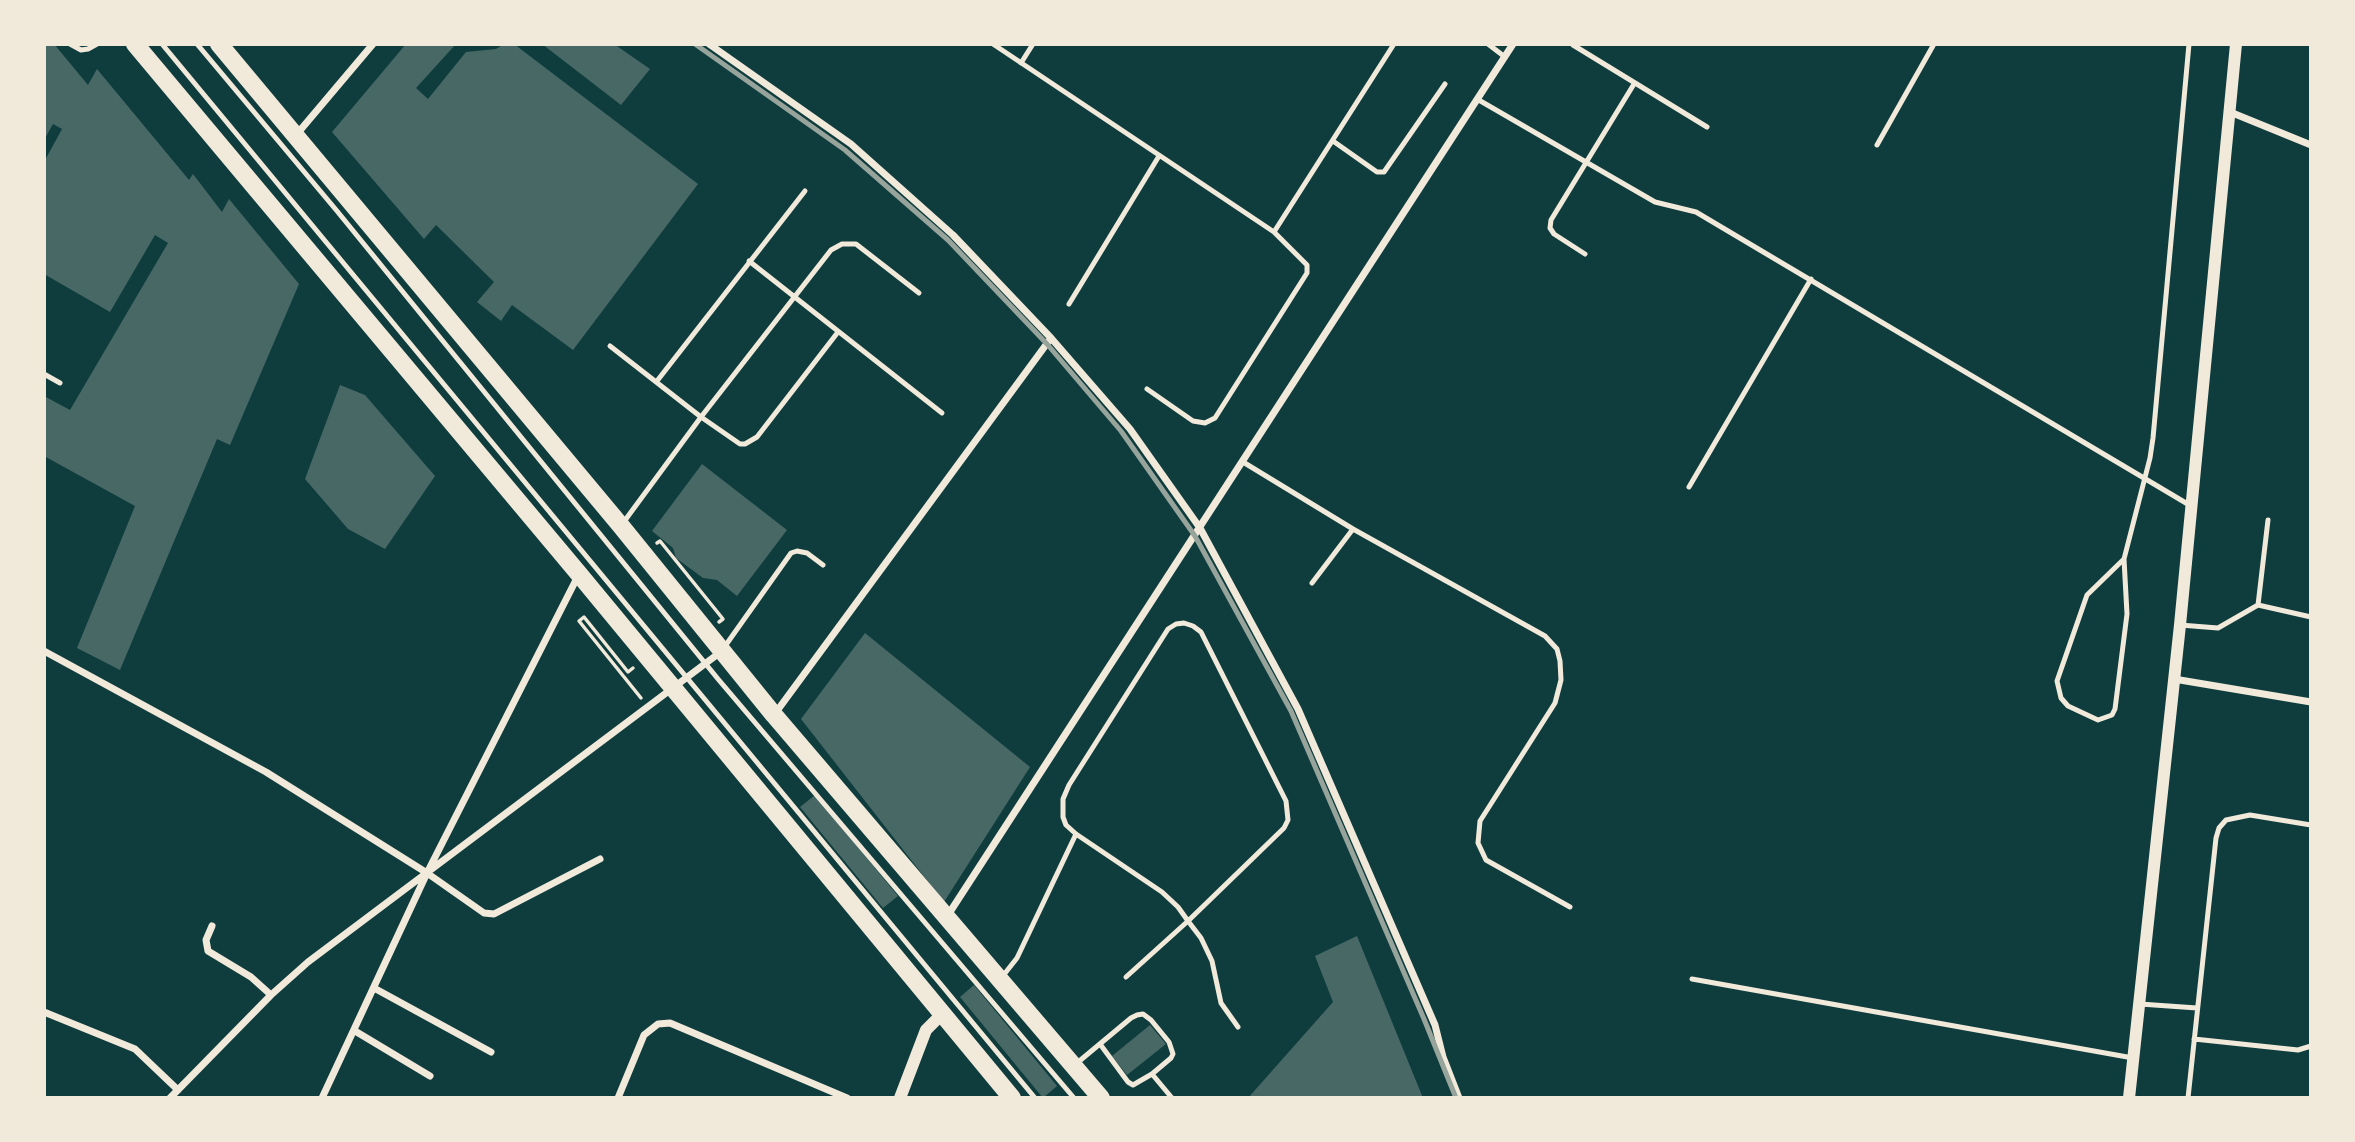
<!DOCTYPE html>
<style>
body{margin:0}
#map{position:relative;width:2355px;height:1142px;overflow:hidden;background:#0f3d3e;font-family:Jost,sans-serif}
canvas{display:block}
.frame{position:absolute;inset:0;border:46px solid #f1e9da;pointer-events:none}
</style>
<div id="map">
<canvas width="2355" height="1142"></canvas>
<div class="frame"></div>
</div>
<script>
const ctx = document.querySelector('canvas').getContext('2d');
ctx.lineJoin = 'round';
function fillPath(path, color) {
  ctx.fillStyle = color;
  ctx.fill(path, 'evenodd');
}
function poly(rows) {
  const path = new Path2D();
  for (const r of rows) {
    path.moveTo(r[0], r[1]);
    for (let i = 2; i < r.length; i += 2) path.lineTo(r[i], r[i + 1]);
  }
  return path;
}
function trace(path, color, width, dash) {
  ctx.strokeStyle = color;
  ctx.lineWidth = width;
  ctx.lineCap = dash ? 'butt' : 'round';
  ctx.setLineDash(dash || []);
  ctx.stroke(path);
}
fillPath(poly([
 [44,44,54,44,88,85,97,69,189,180,193,174,222,212,229,199,299,284,230,445,217,439,120,670,77,648,135,506,44,456,44,396,70,410,168,243,155,235,110,312,44,274,44,162,62,129,53,124,44,140],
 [406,44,456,44,416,88,428,99,466,52,496,49,504,44,514,44,698,184,573,350,512,305,501,321,477,302,494,282,436,225,424,239,332,132],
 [542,44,614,44,650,69,621,105],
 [340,385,365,395,435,476,385,549,348,529,305,479],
 [702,464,787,530,737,596,717,580,703,578,676,558,673,548,652,531],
 [865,633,1030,767,944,902,801,719],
 [815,795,898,896,883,908,800,807],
 [1357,936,1423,1098,1248,1098,1333,1002,1315,956],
 [974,985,1057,1086,1043,1098,960,997],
 [1150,1025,1166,1044,1127,1075,1112,1056]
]), '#486865');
trace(poly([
 [657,543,660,541,723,619,719,622],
 [633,668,628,672,584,617,579,621,641,698]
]), '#f1e9da', 3.5);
trace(poly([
 [70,44,81,50,88,49,97,44],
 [162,44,1035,1098],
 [197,44,337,211,718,679,1074,1098],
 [993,44,1274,232,1307,265,1307,273,1215,418,1205,423,1193,421,1147,389],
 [1488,44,1505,57],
 [1573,45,1707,127],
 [1021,63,1033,44],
 [1477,99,1655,202,1696,212,2191,506],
 [1333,141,1377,172,1384,172,1445,84],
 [1877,145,1934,44],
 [1274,232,1394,44],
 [1585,254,1554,234,1550,228,1551,220,1634,84],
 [749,261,942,413],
 [1069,304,1159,156],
 [610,346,701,417,740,444,745,444,757,437,838,332],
 [44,374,60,383],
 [657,381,805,191],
 [1243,462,1353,529,1545,636,1557,649,1560,661,1561,680,1555,703,1480,821,1478,843,1486,860,1570,907],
 [1689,487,1811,279],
 [623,523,701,417,831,250,842,244,856,244,919,293],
 [2124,559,2087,595,2057,681,2061,698,2068,706,2098,720,2112,715,2115,709,2127,614,2124,559,2150,458,2153,438,2189,44],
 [1312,583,1353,529],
 [2258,605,2311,617],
 [2180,625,2218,628,2258,605,2268,520],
 [723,649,791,553,797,551,807,553,823,565],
 [1002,977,1017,958,1076,834],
 [1126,977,1188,921,1284,828,1288,820,1286,801,1201,632,1193,626,1184,623,1176,624,1168,629,1069,785,1063,799,1063,817,1066,825,1076,834,1162,892,1178,907,1188,921,1201,938,1212,961,1221,1003,1238,1027],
 [1692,979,2133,1058],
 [2140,1004,2197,1008],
 [2194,1039,2298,1050,2311,1046],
 [1077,1063,1131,1018,1137,1015,1143,1014,1151,1020,1169,1042,1173,1054,1171,1058,1152,1074,1133,1085,1128,1082,1100,1044],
 [1152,1074,1172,1098],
 [2188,1098,2216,838,2219,828,2226,820,2250,815,2311,825]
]), '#f1e9da', 5);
trace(poly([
 [709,44,851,144,953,235,1051,338,1130,429,1200,528,1298,709,1435,1025,1443,1057,1459,1098],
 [2230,112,2311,145],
 [297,134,373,44],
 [44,651,266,772,427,873,484,913,494,914,600,859],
 [2174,679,2311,702],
 [774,715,1051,338],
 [948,915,1513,44],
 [212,926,206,940,208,951,251,977,271,995],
 [374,988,491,1052],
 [44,1012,135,1049,178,1090],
 [355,1031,430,1076],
 [170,1098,271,995,308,962,722,651],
 [322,1098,427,873,579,574],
 [618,1098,644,1035,658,1024,670,1023,847,1098]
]), '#f1e9da', 7);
trace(poly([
 [900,1098,926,1030,942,1014],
 [2129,1098,2180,625,2236,44]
]), '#f1e9da', 12);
trace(poly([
 [135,44,579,574,1012,1098],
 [219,44,621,526,774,715,1101,1098]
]), '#f1e9da', 18);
trace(poly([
 [695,44,845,150,948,240,1047,344,1121,431,1195,536,1291,711,1424,1019,1456,1098]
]), '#97a49c', 5);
</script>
